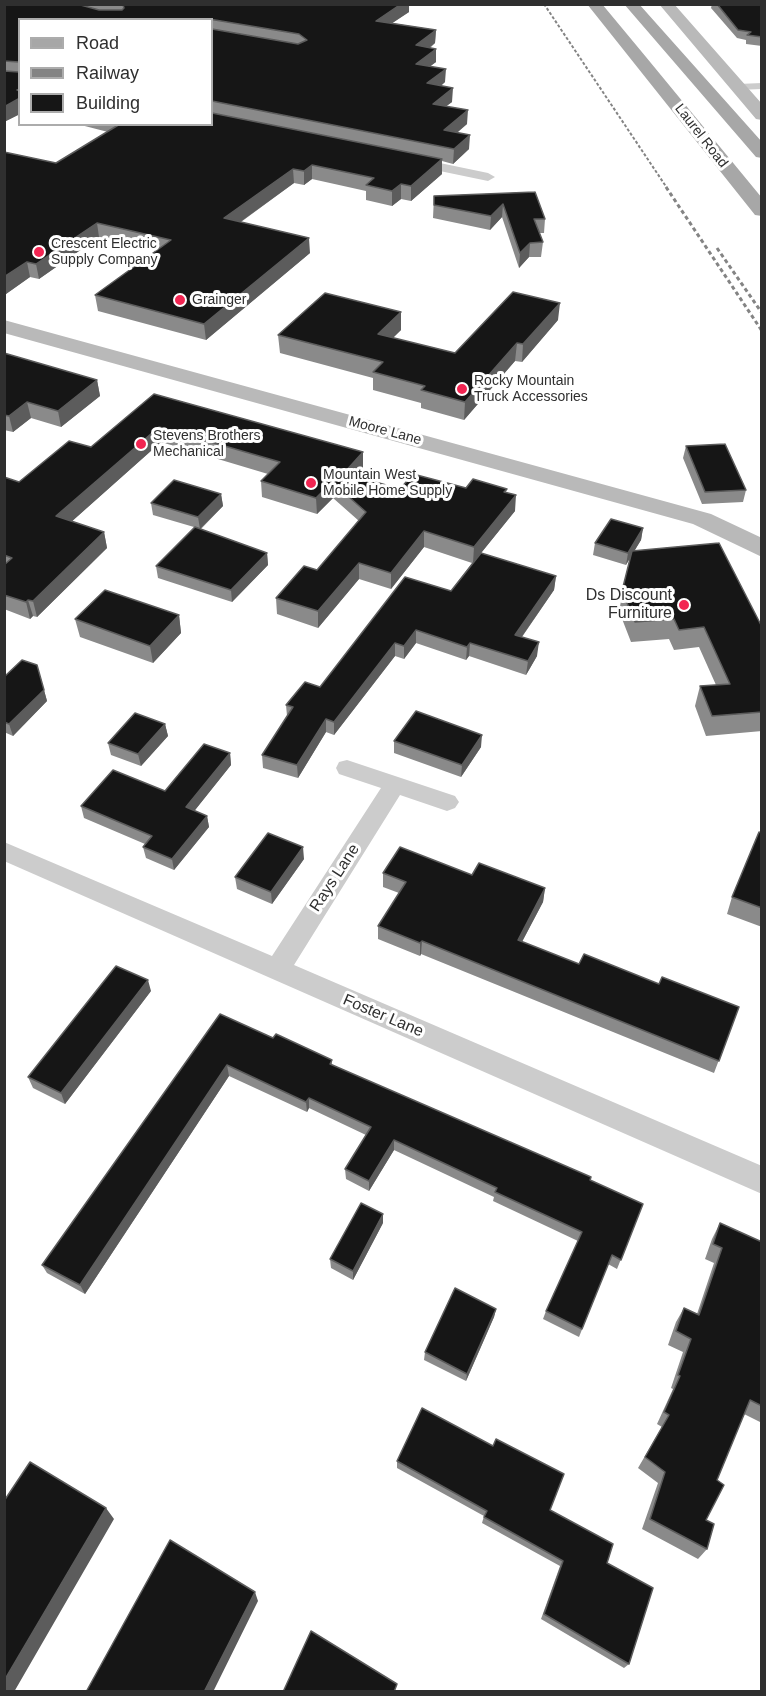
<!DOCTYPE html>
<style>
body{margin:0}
#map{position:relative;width:766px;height:1696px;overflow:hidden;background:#fff;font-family:Helvetica,sans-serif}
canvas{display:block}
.frame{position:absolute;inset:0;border:6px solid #2f2f2f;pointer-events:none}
.legend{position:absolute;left:18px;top:18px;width:195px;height:108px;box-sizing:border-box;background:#fff;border:2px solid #acacac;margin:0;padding:8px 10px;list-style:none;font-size:18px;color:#2f2f2f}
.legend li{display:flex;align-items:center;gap:12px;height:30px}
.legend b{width:30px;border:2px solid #acacac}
</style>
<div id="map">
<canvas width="766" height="1696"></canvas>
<div class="frame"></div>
<ul class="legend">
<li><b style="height:8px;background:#a7a7a7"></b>Road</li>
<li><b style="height:8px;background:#848484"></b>Railway</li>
<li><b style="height:16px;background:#161616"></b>Building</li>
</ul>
</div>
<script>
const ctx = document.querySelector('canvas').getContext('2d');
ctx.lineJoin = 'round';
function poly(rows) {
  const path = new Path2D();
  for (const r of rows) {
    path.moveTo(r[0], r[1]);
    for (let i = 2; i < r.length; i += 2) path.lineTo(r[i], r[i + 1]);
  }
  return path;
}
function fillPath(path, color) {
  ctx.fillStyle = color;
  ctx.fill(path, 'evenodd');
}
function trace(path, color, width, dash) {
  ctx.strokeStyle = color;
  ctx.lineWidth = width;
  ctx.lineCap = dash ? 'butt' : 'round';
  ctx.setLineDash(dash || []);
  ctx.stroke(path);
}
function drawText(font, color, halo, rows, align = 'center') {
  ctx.font = font + ' Helvetica,sans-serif';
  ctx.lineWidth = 6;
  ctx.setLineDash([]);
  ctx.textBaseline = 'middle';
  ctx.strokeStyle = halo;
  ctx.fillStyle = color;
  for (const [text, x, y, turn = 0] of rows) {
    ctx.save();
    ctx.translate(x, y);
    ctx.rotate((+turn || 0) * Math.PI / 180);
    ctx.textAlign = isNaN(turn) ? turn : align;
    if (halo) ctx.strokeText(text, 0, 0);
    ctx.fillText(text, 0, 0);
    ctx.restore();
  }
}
fillPath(poly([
 [762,83,762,89,738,90,732,87,738,84,762,83],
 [411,157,488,173,495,177,488,181,406,164,405,161,411,157],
 [347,760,455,796,459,802,455,808,447,811,400,795,294,965,762,1166,762,1194,4,861,4,842,272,956,381,788,339,774,336,768,339,762,347,760]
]), '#ccc');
fillPath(poly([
 [659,4,674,4,762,104,762,120,756,119,659,4],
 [4,320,711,514,762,538,762,557,693,524,4,333,4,320]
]), '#b9b9b9');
fillPath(poly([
 [587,4,602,4,646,57,762,198,762,216,755,215,587,4],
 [624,4,639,4,762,142,762,158,756,157,624,4]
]), '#a7a7a7');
trace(poly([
 [544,4,667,188]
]), '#848484', 2, [3, 2]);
trace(poly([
 [666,187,762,331],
 [717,248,762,313]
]), '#848484', 3, [4, 3]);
fillPath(poly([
 [4,4,409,4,409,12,392,23,436,30,435,43,430,48,436,62,430,66,445,82,441,86,452,102,446,106,467,124,457,133,469,149,453,164,442,161,442,174,411,201,401,199,392,206,366,200,366,191,312,179,304,185,294,183,241,222,310,253,206,340,98,311,95,295,156,251,99,237,39,279,30,277,6,294,4,293,4,152,56,163,108,132,77,124,212,124,212,20,20,20,20,114,4,122],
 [712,4,762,4,762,46,746,44,746,40,737,38,711,8],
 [535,192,545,219,544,233,539,233,543,242,541,257,529,257,519,268,502,217,490,230,433,218,434,196],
 [558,320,522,362,515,361,464,420,421,408,421,403,373,390,373,378,280,353,278,335,401,330,393,338,455,353],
 [4,353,97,380,100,396,61,427,31,418,13,432,4,430],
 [154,394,363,452,363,468,355,477,400,489,466,488,507,489,506,492,515,511,481,553,556,576,554,590,522,637,537,656,526,675,469,656,466,660,416,643,404,659,395,656,334,735,326,732,298,778,263,768,262,755,287,716,286,705,320,687,451,591,472,563,424,547,391,589,359,579,318,628,277,614,276,598,317,570,359,521,333,498,317,514,262,497,261,481,268,474,161,442,72,521,104,532,107,548,37,617,33,616,30,619,4,609,4,477,19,482,91,447],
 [686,446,746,490,743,502,702,504,683,458],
 [221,494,223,506,201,529,267,553,268,565,232,602,158,578,156,566,194,527,153,515,151,503],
 [643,528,641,540,634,551,762,627,762,731,706,736,695,706,700,686,716,685,699,647,674,650,669,639,631,642,619,611,630,557,626,565,593,555,595,543],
 [179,615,181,633,153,663,80,637,75,619],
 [37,665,47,701,13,736,4,732,4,677],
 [165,724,168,736,141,766,111,755,108,743],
 [394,741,481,747,461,777,394,753],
 [230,753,231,765,194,811,207,816,209,827,174,870,146,858,143,847,145,844,84,818,81,806,165,791],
 [762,833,762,927,727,914,732,897],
 [304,859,272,904,237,889,235,877],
 [383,873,472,875,545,888,543,902,522,942,579,964,659,984,739,1007,714,1073,421,954,420,956,378,939,378,926,399,893,383,887],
 [151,991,65,1104,33,1088,28,1077],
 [220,1014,273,1038,332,1060,332,1065,643,1204,617,1269,608,1264,579,1337,543,1319,546,1311,578,1241,493,1201,494,1197,394,1150,369,1191,346,1179,345,1169,366,1135,309,1108,307,1112,229,1076,85,1294,47,1273,42,1265],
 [383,1223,353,1280,331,1268,330,1259],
 [720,1223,762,1242,762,1423,744,1414,717,1480,706,1520,707,1549,698,1559,642,1529,658,1483,638,1468,662,1427,657,1424,673,1389,671,1388,683,1352,668,1345,676,1322,684,1308,697,1314,714,1263,705,1259,712,1239],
 [496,1309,494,1317,466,1381,424,1360,425,1352],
 [397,1461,550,1510,607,1563,629,1664,624,1668,541,1619,560,1566,482,1523,484,1516,397,1468]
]), '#8a8a8a');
fillPath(poly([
 [401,4,409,4,409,12,376,34,376,21],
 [436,30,435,43,416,58,416,45],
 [436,49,436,62,416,77,416,64],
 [446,69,445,82,427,97,427,83],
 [453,88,452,102,432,117,433,104],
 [20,89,20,114,4,122,4,107,17,90],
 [468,110,467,124,443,144,444,130],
 [470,135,469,149,453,164,454,149],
 [442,159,442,174,411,201,411,186],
 [312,165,312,179,304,185,304,171],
 [293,169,294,183,225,233,224,218],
 [401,184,401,199,392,206,392,191],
 [503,204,502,217,490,230,491,216],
 [97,223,99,237,39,279,36,264],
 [309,238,310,253,206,340,204,324],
 [530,243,529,257,519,268,520,253],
 [27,262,30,277,6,294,4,286,4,277],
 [560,303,558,320,522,362,523,344],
 [401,312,401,330,378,352,378,334],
 [517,343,515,361,464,420,465,402],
 [97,380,100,396,61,427,58,411],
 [27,402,31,418,13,432,9,416],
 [159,427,161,442,60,532,56,516],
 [363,452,363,468,344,489,344,473],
 [332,482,333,498,317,514,316,498],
 [221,494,223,506,200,529,198,517],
 [516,495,515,511,473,563,474,547],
 [643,528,641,540,626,565,628,553],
 [424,531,424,547,391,589,391,573],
 [104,532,107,548,37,617,33,601],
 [267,553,268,565,232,602,231,590],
 [359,563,359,579,318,628,318,611],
 [556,576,554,590,514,648,515,635],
 [28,600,33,616,30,619,26,602],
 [179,615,181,633,153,663,150,646],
 [416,630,416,643,404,659,404,646],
 [539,642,537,656,526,675,528,661],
 [395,643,395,656,334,735,334,722],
 [470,643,469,656,466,660,467,647],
 [44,690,47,701,13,736,9,724],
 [326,719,326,732,298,778,297,765],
 [165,724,168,736,141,766,138,754],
 [482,735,481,747,461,777,462,765],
 [230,753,231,765,188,819,186,807],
 [207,816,209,827,174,870,172,859],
 [303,847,304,859,272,904,271,892],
 [545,888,543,902,516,953,518,940],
 [422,941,421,954,420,956,420,943],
 [148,980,151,991,65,1104,61,1093],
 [227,1065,229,1076,85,1294,80,1285],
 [309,1098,309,1108,307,1112,306,1102],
 [394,1140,394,1150,369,1191,369,1181],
 [383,1214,383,1223,353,1280,353,1271],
 [496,1309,494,1317,466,1381,467,1374],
 [106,1508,114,1519,14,1692,4,1692,4,1681],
 [255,1592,258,1601,213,1692,204,1692]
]), '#5c5c5c');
const building = poly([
 [4,4,77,4,99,10,122,10,124,8,123,5,120,4,401,4,376,21,436,30,416,45,436,49,416,64,446,69,427,83,453,88,433,104,468,110,444,130,470,135,454,149,212,101,212,29,298,44,307,40,299,34,209,19,209,20,20,20,20,89,17,90,20,91,20,98,4,107,4,71,19,72,19,62,4,61,4,4],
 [717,4,762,4,762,37,747,35,751,32,738,30,717,4],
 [212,113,442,159,411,186,401,184,392,191,366,185,374,178,312,165,304,171,293,169,224,218,309,238,204,324,95,295,171,240,97,223,36,264,27,262,4,277,4,152,56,163,120,124,212,124,212,113],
 [535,192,545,219,534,219,543,242,530,243,520,253,503,204,491,216,434,205,434,196,535,192],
 [513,292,560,303,523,344,517,343,465,402,421,390,425,386,373,372,383,362,278,335,325,293,401,312,378,334,455,353,513,292],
 [4,353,97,380,58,411,27,402,9,416,4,415,4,353],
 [154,394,363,452,344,473,400,489,413,474,466,488,473,479,507,489,504,492,516,495,474,547,424,531,391,573,359,563,318,611,276,598,304,566,317,570,366,512,332,482,316,498,261,481,280,462,159,427,56,516,104,532,33,601,28,600,26,602,4,595,4,565,12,558,4,555,4,477,19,482,69,441,91,447,154,394],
 [725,444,746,490,705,492,686,446,725,444],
 [174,480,221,494,198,517,151,503,174,480],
 [611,519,643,528,628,553,595,543,611,519],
 [195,527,267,553,231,590,156,566,195,527],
 [719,543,762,627,762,712,712,716,700,686,730,684,704,627,679,630,674,619,635,622,622,591,632,551,719,543],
 [481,553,556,576,515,635,539,642,528,661,470,643,467,647,416,630,404,646,395,643,334,722,326,719,297,765,262,755,293,707,286,705,305,682,320,687,405,577,451,591,481,553],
 [105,590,179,615,150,646,75,619,105,590],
 [22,660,37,665,44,690,9,724,4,722,4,677,22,660],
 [416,711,482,735,462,765,394,741,416,711],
 [135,713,165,724,138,754,108,743,135,713],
 [204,744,230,753,186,807,207,816,172,859,143,847,152,836,81,806,113,770,165,791,204,744],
 [759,832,762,833,762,908,732,897,759,832],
 [268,833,303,847,271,892,235,877,268,833],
 [400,847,472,875,479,863,545,888,518,940,579,964,584,954,659,984,662,977,739,1007,719,1061,422,941,420,943,378,926,406,882,383,873,400,847],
 [116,966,148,980,61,1093,28,1077,116,966],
 [220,1014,273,1038,276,1034,332,1060,330,1064,591,1177,590,1180,643,1204,621,1260,612,1255,582,1329,546,1311,582,1232,495,1192,497,1188,394,1140,369,1181,345,1169,371,1127,309,1098,306,1102,227,1065,80,1285,42,1265,220,1014],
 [361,1203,383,1214,353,1271,330,1259,361,1203],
 [720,1223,762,1242,762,1406,750,1400,717,1480,724,1485,706,1520,714,1524,707,1549,650,1519,665,1472,645,1457,669,1415,664,1412,680,1376,678,1375,691,1339,676,1331,684,1308,699,1315,722,1248,713,1244,720,1223],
 [455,1288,496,1309,467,1374,425,1352,455,1288],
 [422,1408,493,1446,496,1439,564,1474,550,1510,613,1544,607,1563,653,1588,629,1664,544,1614,563,1561,484,1517,487,1511,397,1461,422,1408],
 [30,1462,106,1508,4,1681,4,1501,30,1462],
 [170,1540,255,1592,204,1692,86,1692,170,1540],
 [311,1631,397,1684,394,1692,283,1692,311,1631]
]);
fillPath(building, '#161616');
trace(building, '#5c5c5c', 1.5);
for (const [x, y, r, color] of [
 [39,252,6,"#f22552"],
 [180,300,6,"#f22552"],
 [462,389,6,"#f22552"],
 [141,444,6,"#f22552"],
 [311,483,6,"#f22552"],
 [684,605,6,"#f22552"]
]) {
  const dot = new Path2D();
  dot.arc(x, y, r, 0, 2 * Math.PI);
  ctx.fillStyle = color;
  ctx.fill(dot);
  trace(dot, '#fff', 2);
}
drawText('14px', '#2f2f2f', '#fff', [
 ["Laurel Road",701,136,52],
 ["Moore Lane",385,431,15]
]);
drawText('14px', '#2f2f2f', '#fff', [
 ["Crescent Electric",51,244],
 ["Supply Company",51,260],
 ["Grainger",192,300],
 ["Rocky Mountain",474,381],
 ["Truck Accessories",474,397],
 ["Stevens Brothers",153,436],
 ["Mechanical",153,452],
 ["Mountain West",323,475],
 ["Mobile Home Supply",323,491]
], 'left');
drawText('16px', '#2f2f2f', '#fff', [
 ["Ds Discount",672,596],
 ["Furniture",672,614]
], 'right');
drawText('16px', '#2f2f2f', '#fff', [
 ["Rays Lane",335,878,-57],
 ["Foster Lane",383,1016,23]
]);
</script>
